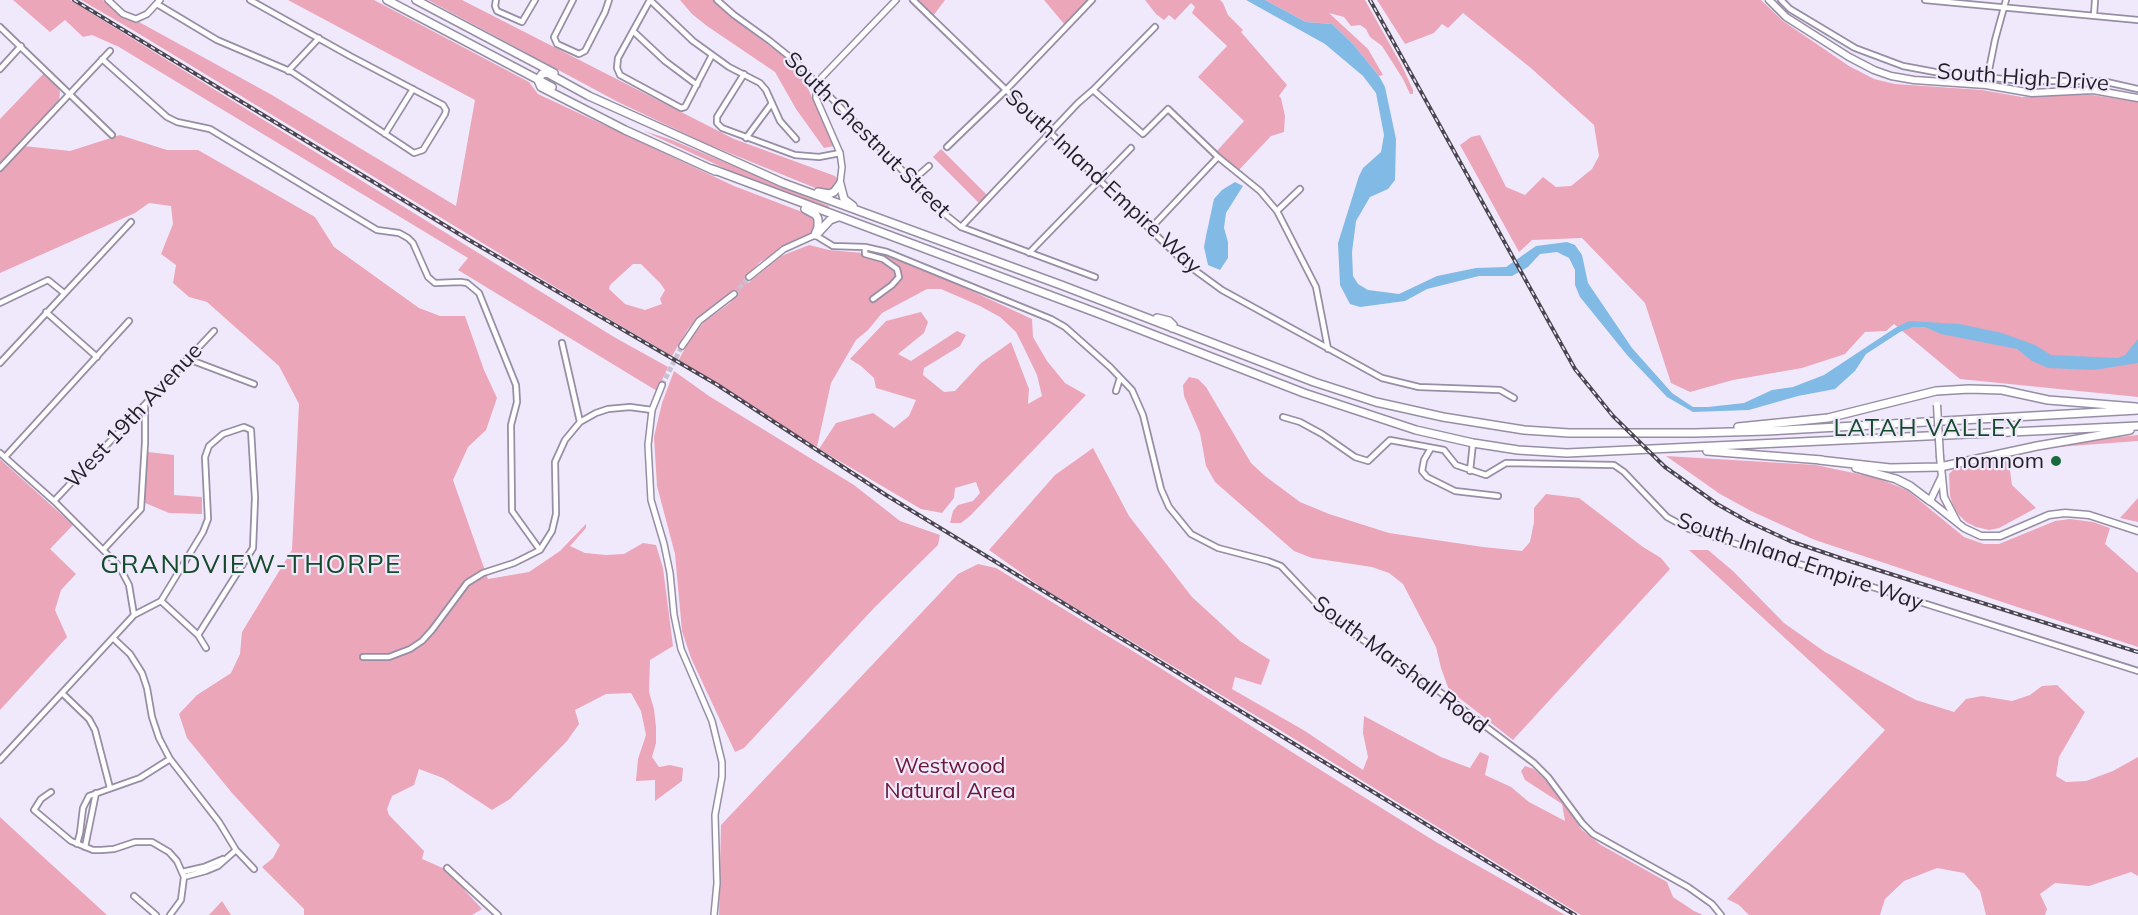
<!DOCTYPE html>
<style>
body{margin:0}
canvas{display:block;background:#f0e9fc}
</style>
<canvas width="2138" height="915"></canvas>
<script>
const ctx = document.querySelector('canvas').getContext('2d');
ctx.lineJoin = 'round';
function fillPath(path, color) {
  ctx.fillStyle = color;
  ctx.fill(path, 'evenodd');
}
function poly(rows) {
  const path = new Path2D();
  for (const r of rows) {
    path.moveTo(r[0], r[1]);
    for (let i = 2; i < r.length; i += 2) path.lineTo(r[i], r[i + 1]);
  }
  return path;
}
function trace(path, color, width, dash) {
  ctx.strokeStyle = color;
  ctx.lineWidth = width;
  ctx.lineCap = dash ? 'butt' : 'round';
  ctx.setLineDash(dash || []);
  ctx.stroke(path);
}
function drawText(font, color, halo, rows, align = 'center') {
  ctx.font = font + ' Mulish,sans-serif';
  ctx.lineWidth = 4.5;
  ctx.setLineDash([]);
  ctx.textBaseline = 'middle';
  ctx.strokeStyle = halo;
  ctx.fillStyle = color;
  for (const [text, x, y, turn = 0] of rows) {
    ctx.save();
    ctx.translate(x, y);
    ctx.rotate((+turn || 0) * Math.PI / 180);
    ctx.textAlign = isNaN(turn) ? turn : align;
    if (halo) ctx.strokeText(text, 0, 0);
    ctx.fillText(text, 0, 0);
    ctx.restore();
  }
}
fillPath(poly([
 [13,0,70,0,614,337,668,367,657,391,458,270,468,258,119,47,92,35,83,37,65,20,50,32],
 [81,0,103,0,119,14,137,23,139,22,272,95,456,206,475,100,288,0,374,0,529,82,538,94,734,186,810,215,815,220,816,227,811,233,760,262,746,277,748,283,781,256,809,245,829,250,885,255,961,286,1032,319,1033,337,1047,361,1065,383,1086,395,970,516,961,523,950,523,953,511,958,505,973,501,980,493,976,482,955,488,954,498,942,513,921,509,819,449,836,423,873,413,894,428,909,416,916,400,876,388,874,378,861,366,850,359,886,321,921,312,928,322,924,333,898,354,911,361,957,331,966,335,960,346,924,368,923,375,944,392,955,391,981,363,1011,342,1029,389,1028,404,1042,396,1037,375,1025,350,1016,332,1000,317,980,306,941,289,927,289,882,313,868,330,856,340,831,383,817,447,677,363,690,339,704,322,730,303,736,295,732,293,700,316,688,329,672,356,530,272,136,32],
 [633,264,641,264,660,283,665,290,660,299,662,304,645,310,625,304,609,289,610,285],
 [428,0,462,0,734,139,835,176,839,181,832,191,825,192,705,143,618,102],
 [680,0,713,0,734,19,790,61,802,75,834,146,824,148,796,109,775,72,707,26,692,14],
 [917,0,945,0,933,16],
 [1044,0,1090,0,1065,25],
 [1145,0,1220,0,1223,3,1228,15,1243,30,1241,32,1287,85,1279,96,1281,98,1285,116,1284,132,1271,136,1238,171,1216,152,1244,121,1198,77,1227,46,1192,13,1195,7,1191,3,1175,20,1169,15,1164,20,1156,14],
 [1265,0,1365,0,1402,66,1413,90,1413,94,1410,94,1403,79,1382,46,1370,37,1366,29,1360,25,1351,26,1344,17,1329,13,1368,49,1383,75,1379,76,1353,44,1332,24,1306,22],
 [1377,0,1761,0,1783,21,1849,66,1874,79,1895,84,1982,90,2022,97,2086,94,2138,102,2138,397,1960,379,1894,324,1886,331,1865,332,1845,354,1802,368,1733,380,1690,392,1671,383,1645,303,1582,238,1532,240,1519,252,1460,145,1471,137,1480,135,1506,187,1525,195,1543,177,1556,187,1571,186,1592,169,1599,156,1594,125,1532,69,1463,13,1448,28,1442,24,1434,33,1405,44],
 [44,73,57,85,60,92,59,100,0,163,0,119],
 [644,131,672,140,829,206,828,210,741,176],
 [120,135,167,150,198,150,315,217,334,247,419,308,440,316,465,316,484,370,497,398,486,430,468,447,453,480,488,579,529,572,560,551,586,524,586,528,570,546,585,553,606,555,624,554,643,543,656,545,663,568,673,646,650,660,649,692,654,709,656,727,656,743,652,757,659,767,670,765,683,768,682,781,655,801,655,780,636,781,638,759,646,735,641,711,631,693,606,694,575,710,579,724,567,741,510,799,492,810,443,778,419,769,414,785,392,796,387,809,389,815,424,851,422,859,445,869,482,909,472,915,304,915,304,909,262,867,273,858,280,845,232,793,187,738,179,714,197,695,231,673,240,654,242,632,292,550,299,404,279,366,207,302,189,297,173,283,176,265,161,254,173,224,171,206,149,203,135,213,0,273,0,172,24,146,70,151],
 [941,149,987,195,979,203,933,157],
 [674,371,709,396,854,485,900,521,940,535,938,545,874,608,744,748,735,752,691,658,682,631,675,554,657,486,654,437,662,403],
 [1189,377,1198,379,1206,387,1251,463,1265,476,1300,502,1329,514,1389,533,1483,547,1522,551,1530,542,1534,522,1534,508,1546,494,1579,498,1643,547,1661,558,1670,569,1513,740,1449,690,1441,668,1436,647,1403,584,1389,573,1372,567,1312,558,1294,551,1215,482,1206,466,1200,433,1184,396,1183,385],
 [2138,435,2138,441,2044,448,2089,440],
 [1093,448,1129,516,1192,597,1240,641,1270,660,1261,685,1235,677,1232,689,1305,731,1363,770,1368,757,1363,733,1364,716,1441,757,1470,768,1480,752,1489,756,1485,775,1511,787,1529,802,1565,821,1562,804,1525,780,1521,771,1525,766,1534,769,1550,784,1582,830,1601,845,1667,882,1673,897,1694,911,1703,915,1581,915,1278,729,1044,589,989,550,1055,475],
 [148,452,174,455,174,495,202,497,202,514,169,513,143,502],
 [1666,456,1816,465,1877,478,1907,490,1964,537,1984,544,1999,544,2055,521,2070,519,2093,522,2110,528,2105,544,2138,573,2138,647,1815,540,1751,511,1720,494],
 [2008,456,2012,485,2036,508,1999,528,1989,530,1976,527,1966,522,1958,514,1953,505,1950,496,1949,474,1953,470],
 [0,459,73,525,50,549,76,574,61,590,55,610,67,637,0,710],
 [2138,498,2138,522,2120,518],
 [1689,550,1708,550,1733,571,1784,623,1825,652,1916,700,1954,712,1966,699,1982,696,2012,701,2030,695,2042,686,2057,685,2085,712,2059,757,2056,776,2066,782,2086,781,2113,771,2138,757,2138,876,2131,872,2089,886,2055,883,2040,894,2047,909,2045,915,1986,915,1980,891,1964,873,1937,868,1904,881,1885,899,1880,915,1749,915,1739,905,1727,899,1885,730],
 [978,564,996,568,1154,664,1295,754,1436,842,1565,915,719,915,721,825,958,574],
 [0,817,40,854,107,915,0,915],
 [222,901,231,915,209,915]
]), '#eca6b9');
fillPath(poly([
 [1246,0,1265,0,1306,22,1332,24,1353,44,1379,76,1385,87,1396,139,1395,180,1388,189,1370,197,1356,221,1352,252,1353,276,1358,284,1368,290,1399,294,1437,276,1476,268,1506,267,1536,246,1567,242,1575,245,1582,255,1588,283,1632,348,1672,393,1693,407,1708,407,1744,403,1772,390,1793,387,1824,375,1895,328,1909,321,1960,324,2002,333,2035,345,2051,355,2118,358,2125,355,2138,339,2138,363,2094,370,2048,368,2032,361,2017,349,1941,334,1925,327,1913,327,1900,332,1866,354,1855,371,1835,389,1798,396,1749,410,1693,412,1667,397,1627,355,1580,297,1575,285,1575,270,1569,258,1557,252,1540,254,1528,267,1512,276,1479,276,1427,289,1405,301,1360,307,1350,304,1340,285,1338,243,1359,176,1363,168,1381,152,1384,135,1376,93,1363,76,1325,44],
 [1235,182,1243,186,1226,213,1224,228,1228,242,1228,258,1220,270,1208,265,1204,247,1206,236,1214,199,1222,190]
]), '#82bae6');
trace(poly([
 [734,294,749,277],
 [662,385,682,346]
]), '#c7c1d1', 5, [5, 2.5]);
const minor = poly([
 [496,0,495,6,497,11,522,22,535,0],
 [573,0,554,37,557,44,579,54,585,51,605,12,609,0],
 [650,0,618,58,617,68,620,75,681,108,685,107,712,55],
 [650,0,693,41,729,67,760,83,766,90,780,121,796,139],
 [717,0,734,15,770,41,796,62,946,215,961,227,1095,277],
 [913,0,1185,263,1222,290,1382,378,1419,387,1500,390,1514,398],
 [1781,0,1790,9,1855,48,1903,66,1935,72,2023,81,2102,81,2138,89],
 [1925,0,2138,20],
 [157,4,217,40,292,72,414,153,423,150,445,114,446,110,443,105,350,56,250,0],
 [2094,15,2095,0],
 [0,27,112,135],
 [633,31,665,61,697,85],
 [102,59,167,117,177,122,210,129,377,230,399,233,408,238,413,243,428,277,435,283,461,282,467,283,479,293,516,385,517,402,511,425,512,511,540,550],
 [0,69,21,46],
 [288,71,319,38],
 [744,74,717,117,717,123,722,128,795,155,819,157,840,153],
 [1986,85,1995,40,2006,0],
 [1093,90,1143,134,1168,109,1218,157,1260,191,1277,211,1316,287,1328,349],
 [385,134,413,89],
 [746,138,772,103],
 [947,147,1006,90,1092,0],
 [0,168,110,51],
 [913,180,929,166],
 [1277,211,1300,189],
 [961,227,1078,103,1093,90,1155,27],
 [1150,229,1218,157],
 [815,235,833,246,865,247,887,252,1051,319,1065,327,1110,367,1132,390,1143,415,1161,489,1169,507,1191,534,1218,548,1268,561,1281,566,1330,618,1436,689,1534,763,1548,777,1582,823,1593,834,1688,887,1712,904,1721,915],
 [865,247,865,254,883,259,897,269,899,277,892,285,873,299],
 [1029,253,1131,148],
 [0,303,48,280,64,293],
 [46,312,97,357],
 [562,343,580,422],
 [188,359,254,384],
 [0,363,131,222],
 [1116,391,1120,378],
 [1283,417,1300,422,1322,434,1355,457,1368,461,1390,440,1444,450,1456,465,1486,475,1506,463,1614,465,1624,472,1667,517,1689,529,2138,671],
 [1431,448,1424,460,1422,471,1427,477,1455,491,1498,496],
 [0,453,54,501,119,566,129,585,134,615],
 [5,457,129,321],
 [1470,471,1473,443],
 [54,501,214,331],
 [103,550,141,509,145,443,145,406],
 [161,601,198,635,206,648],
 [113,638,130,654,142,673,147,688,152,717,159,738,170,759,219,822,236,850,254,869],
 [363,657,389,657,410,649,422,641,432,630,467,583,483,573,514,563,540,550,552,531,556,514,555,462,565,440,580,422,596,413,608,409,630,407,652,410],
 [62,693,89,719,95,730,110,788],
 [0,760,134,615,161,601,203,532,208,519,205,457,209,446,223,434,244,427,251,430,255,498,253,548,198,635],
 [51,792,41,799,34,810,71,841,93,850,101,850,114,849,135,842,152,842,169,852,177,861,184,877,181,900,170,915],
 [77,844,80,833,83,808,89,796,140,778,170,759],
 [85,847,96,793],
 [447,868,498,915],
 [182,872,204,867,223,859],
 [184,877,206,871,218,866,236,850],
 [134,896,156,915]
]);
const tertiary = poly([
 [108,0,123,14,136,19,147,14,160,0],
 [840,184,842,167,840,153,816,98,816,86,822,77,896,0],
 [749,277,784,249,815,235],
 [682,346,699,321,734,294],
 [662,385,652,410,648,445,651,500,664,544,670,573,674,615,681,649,712,721,722,762,722,777,715,815,717,883,714,915]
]);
const secondary = poly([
 [1769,0,1786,17,1849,57,1874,70,1891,76,1914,80,1986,85,2032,93,2093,90,2138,98],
 [1940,457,1944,497,1957,522],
 [1941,478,1930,501,1964,528,1981,536,2000,536,2049,515,2065,513,2089,515,2138,531]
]);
const trunk = poly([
 [387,0,552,87],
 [416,0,554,73],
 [538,80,542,74,547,73,589,96,783,183,1061,285,1314,382,1376,402,1443,417,1524,430,1569,433,1695,433,1767,431,2138,410],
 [538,80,541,87,625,130,715,171],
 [712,169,1100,314,1304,393,1416,430,1473,443,1518,450,1567,453,2138,426],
 [840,184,844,199,853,206],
 [818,192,829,194,834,192,840,184],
 [805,209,816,215,818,219,818,227,815,235],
 [817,234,830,220,838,217],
 [1157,318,1169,321,1173,325,1172,328],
 [1738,427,1828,418,1936,391,1969,389,2002,390,2048,400,2136,407],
 [1707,451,1822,460],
 [1819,460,1890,468,1940,467,2037,446,2130,430],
 [1856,468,1896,479,1910,486,1930,501]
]);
trace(minor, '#978ea5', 8);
trace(tertiary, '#978ea5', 8);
trace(secondary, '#978ea5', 9);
trace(trunk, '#978ea5', 10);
trace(minor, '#fff', 4.5);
trace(tertiary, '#fff', 5);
trace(secondary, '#fff', 6);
trace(trunk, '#fff', 7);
const rail = poly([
 [74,0,469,240,716,384,886,495,1575,915],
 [1370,0,1575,369,1613,416,1665,467,1717,504,1747,521,1790,541,1843,559,2138,652]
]);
trace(rail, '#4a4650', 4);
trace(rail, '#f0e9fc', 1.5, [4.5]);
const secondaryBridge = poly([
 [1937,405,1940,457]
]);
trace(secondaryBridge, '#978ea5', 9, []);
trace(secondaryBridge, '#fff', 6);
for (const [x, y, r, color] of [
 [2056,461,6,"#186a3c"]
]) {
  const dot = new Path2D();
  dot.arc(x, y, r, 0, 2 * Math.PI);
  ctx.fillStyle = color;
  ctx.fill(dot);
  trace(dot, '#f0e9fc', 2);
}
drawText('22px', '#221f27', '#f0e9fc', [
 ["South High Drive",2023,78,4],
 ["South Chestnut Street",867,135,45],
 ["South Inland Empire Way",1103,182,43],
 ["West 19th Avenue",134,416,-47],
 ["South Inland Empire Way",1800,562,19],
 ["South Marshall Road",1400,665,37]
]);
drawText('22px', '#221f27', '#f0e9fc', [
 ["nomnom",2044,461]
], 'right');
drawText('22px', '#691838', '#f0e9fc', [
 ["Westwood",950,766],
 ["Natural Area",950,791]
]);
ctx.letterSpacing = '1.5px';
drawText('24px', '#134a2a', '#f0e9fc', [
 ["LATAH VALLEY",1928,429]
]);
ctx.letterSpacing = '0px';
ctx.letterSpacing = '1.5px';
drawText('26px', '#134a2a', '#f0e9fc', [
 ["GRANDVIEW-THORPE",251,565]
]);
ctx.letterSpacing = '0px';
</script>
